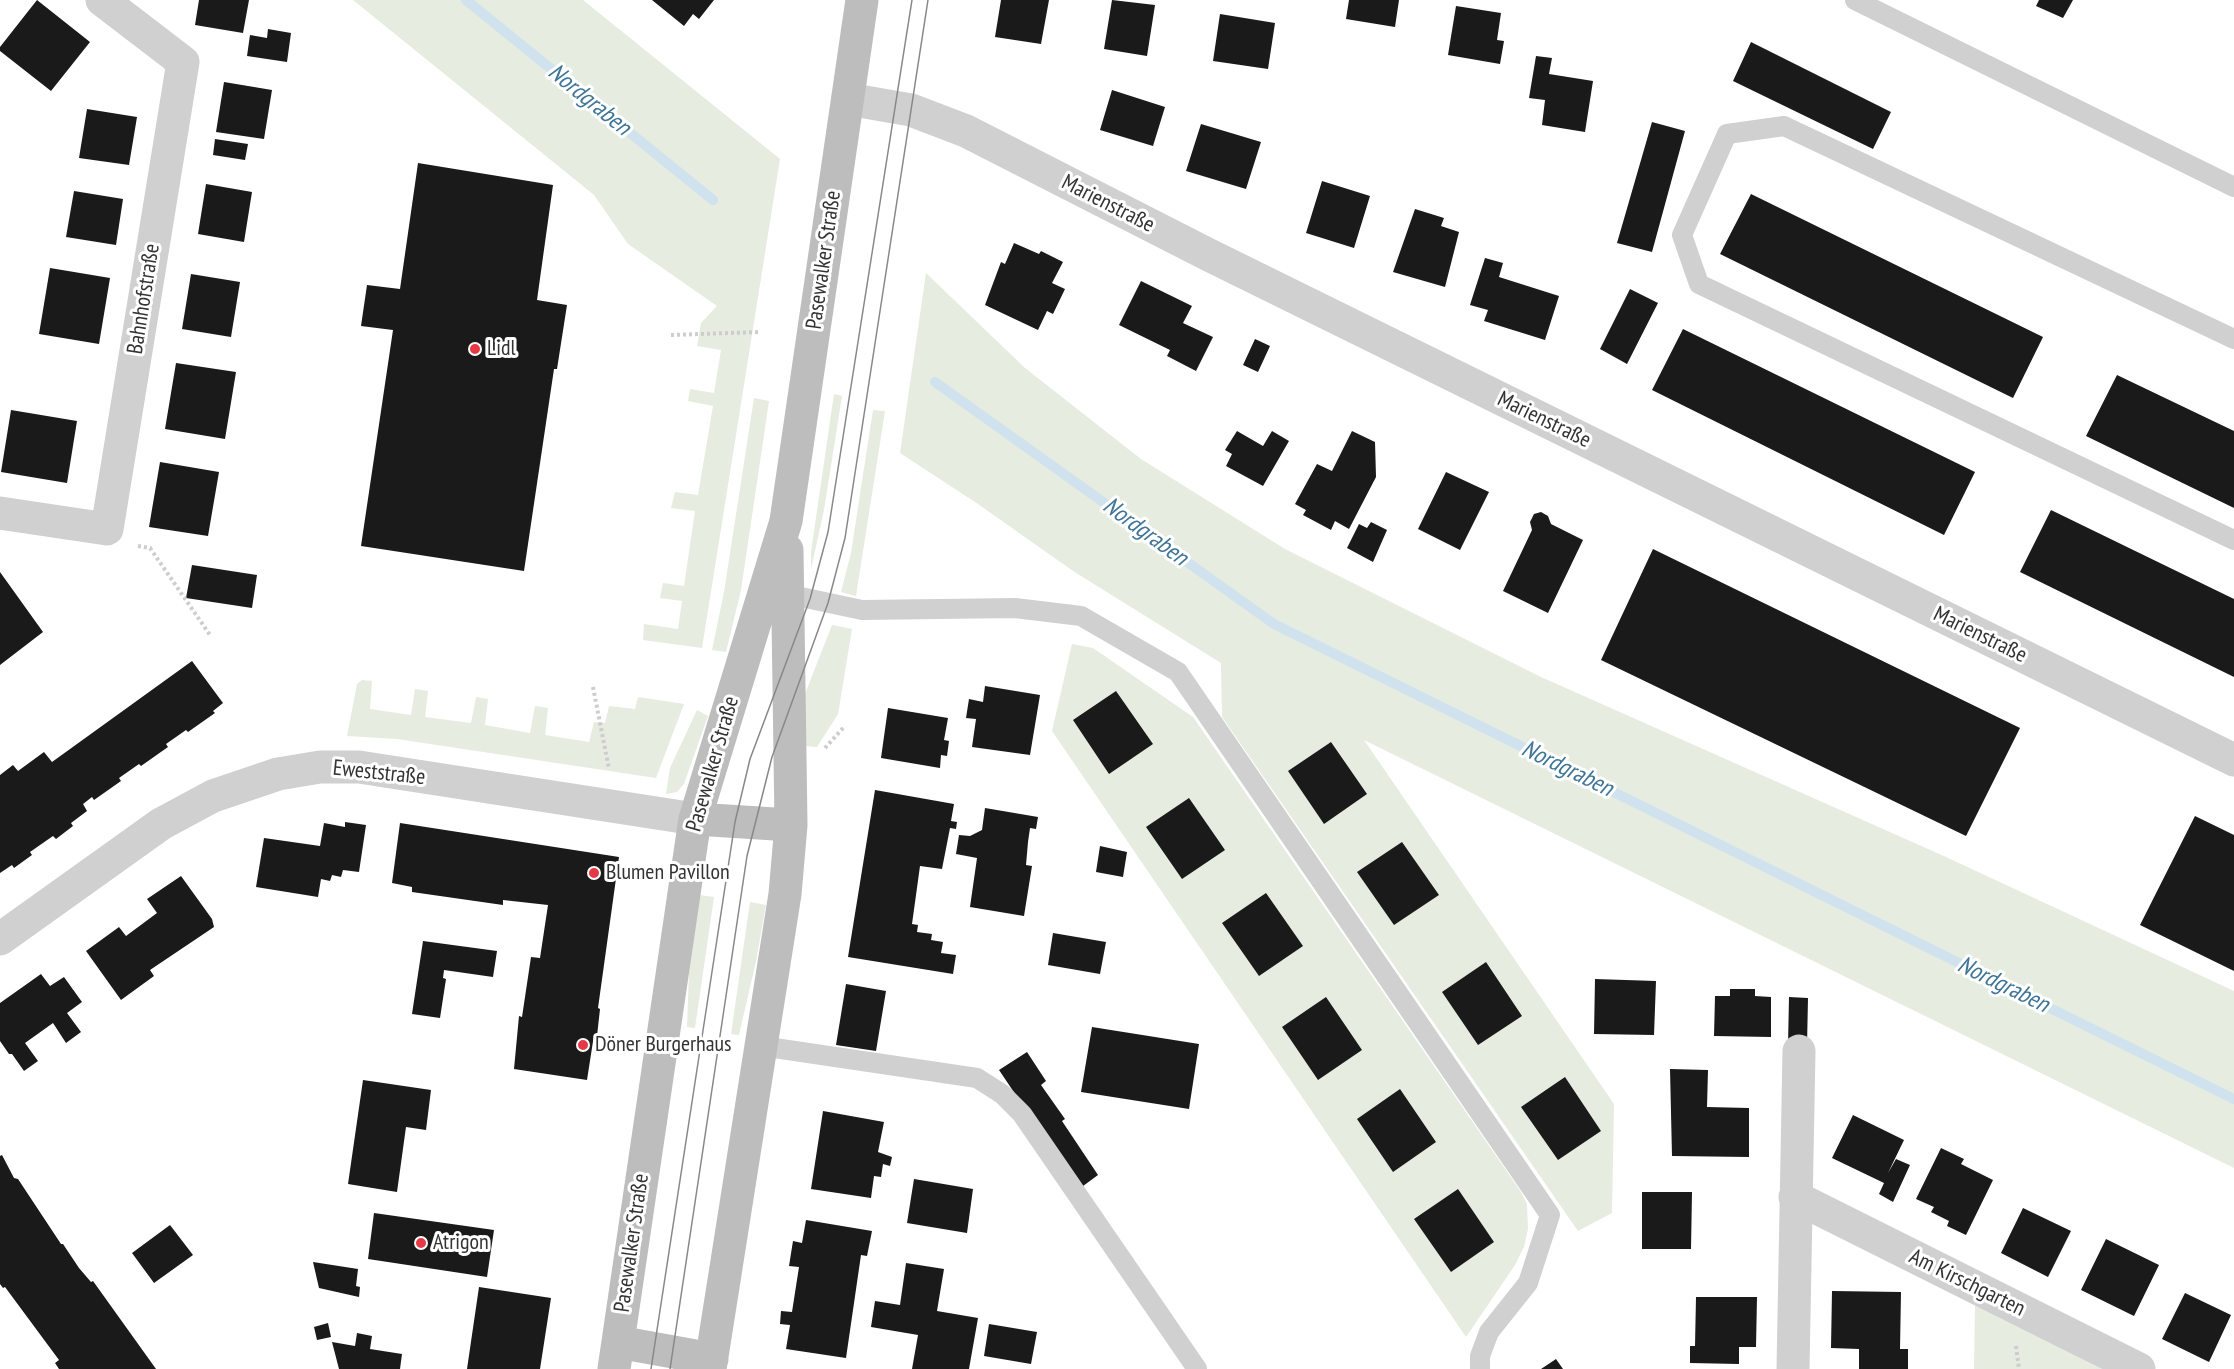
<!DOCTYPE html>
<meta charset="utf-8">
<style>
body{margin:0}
canvas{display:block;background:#fff}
</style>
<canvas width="2234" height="1369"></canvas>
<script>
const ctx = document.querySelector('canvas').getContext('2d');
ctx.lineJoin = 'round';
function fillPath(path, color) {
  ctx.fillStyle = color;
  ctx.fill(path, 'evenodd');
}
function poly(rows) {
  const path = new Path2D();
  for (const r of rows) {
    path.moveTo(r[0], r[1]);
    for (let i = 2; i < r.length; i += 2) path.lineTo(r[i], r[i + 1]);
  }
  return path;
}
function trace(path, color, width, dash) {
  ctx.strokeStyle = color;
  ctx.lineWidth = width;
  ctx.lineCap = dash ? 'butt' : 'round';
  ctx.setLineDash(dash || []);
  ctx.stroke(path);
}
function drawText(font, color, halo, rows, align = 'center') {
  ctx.font = font + ' "PT Sans Narrow",sans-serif';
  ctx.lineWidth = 6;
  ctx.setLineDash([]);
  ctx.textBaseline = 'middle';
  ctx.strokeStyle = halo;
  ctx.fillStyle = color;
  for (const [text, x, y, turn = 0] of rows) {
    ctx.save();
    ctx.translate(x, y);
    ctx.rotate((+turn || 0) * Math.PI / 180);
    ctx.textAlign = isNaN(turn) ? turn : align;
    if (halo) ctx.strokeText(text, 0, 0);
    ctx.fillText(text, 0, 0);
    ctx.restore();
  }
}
fillPath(poly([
 [353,0,583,0,780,159,702,648,643,640,644,624,678,629,682,601,660,598,663,583,684,586,695,511,671,508,675,492,698,495,713,406,688,401,690,389,714,393,721,350,697,346,701,323,717,306,628,244,594,195],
 [926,273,1025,368,1141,459,1285,549,1541,677,1946,857,2234,991,2234,1168,1364,740,1614,1104,1612,1213,1578,1231,1222,717,1221,663,1073,571,978,504,900,453],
 [834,394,842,396,824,510,811,569,811,552],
 [754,398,769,401,741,590,726,652,712,650,724,592],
 [873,410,885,411,856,596,841,592,851,553],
 [832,625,852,629,838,714,817,747,805,746,803,699],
 [1072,644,1093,648,1193,717,1521,1192,1527,1204,1528,1229,1524,1247,1515,1265,1466,1337,1052,731],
 [362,680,372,681,370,709,411,715,415,689,428,691,425,717,471,723,476,697,488,699,485,725,530,733,535,706,548,708,545,735,589,742,594,722,605,723,609,706,635,709,638,697,684,704,656,778,397,739,347,736,357,684],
 [697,710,708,716,684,784,677,792,666,794,670,768],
 [699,895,714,897,695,1028,687,1027,690,946],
 [750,902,766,905,756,961,739,1035,731,1034],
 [1975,1303,2102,1369,1974,1369]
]), '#e6ecdf');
trace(poly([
 [466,0,713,200],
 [935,382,1274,624,2234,1099]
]), '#cfe2ee', 10);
fillPath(poly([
 [37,0,90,42,51,91,0,51,0,47],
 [199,0,249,0,243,33,195,25],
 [652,0,714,0,699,19,693,14,684,26],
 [1001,0,1049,0,1041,44,995,37],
 [1112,0,1155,5,1147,56,1104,49],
 [1349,0,1399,0,1395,27,1346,19],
 [2039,0,2073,0,2063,18,2036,6],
 [1456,6,1501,13,1497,40,1504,41,1500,64,1448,55],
 [1220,14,1275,23,1268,69,1213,61],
 [268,29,291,33,287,62,247,56,250,35,267,38],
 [1751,42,1891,112,1873,149,1733,81],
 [1536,56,1552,58,1549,74,1593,81,1585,132,1542,125,1545,100,1529,98],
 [224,82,272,90,264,139,216,132],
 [1112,90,1165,107,1153,146,1100,130],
 [87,109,137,117,129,165,79,158],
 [1652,122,1685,131,1652,252,1617,243],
 [1201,124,1261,142,1246,189,1186,171],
 [215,139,248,144,245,160,213,155],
 [418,163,553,185,537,300,567,305,557,369,554,369,524,571,361,546,393,330,361,326,367,285,400,289],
 [1322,181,1370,196,1354,248,1306,233],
 [206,184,252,192,244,242,198,234],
 [74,191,123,199,116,245,66,237],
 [1751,194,2043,337,2013,398,1720,254],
 [1415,209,1444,218,1441,226,1459,232,1445,287,1393,272],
 [1014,243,1039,254,1041,251,1063,262,1052,283,1065,289,1053,314,1047,311,1038,330,985,305,1001,262,1005,264],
 [1485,258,1503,263,1499,277,1559,296,1545,340,1484,321,1488,310,1470,305],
 [50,268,110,278,99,344,39,334],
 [191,274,240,282,231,337,182,329],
 [1141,281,1192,306,1183,323,1213,337,1196,371,1167,356,1170,350,1119,325],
 [1630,289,1658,303,1627,364,1600,349],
 [1683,329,1975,472,1944,535,1652,390],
 [1255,339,1270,346,1258,372,1243,365],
 [176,363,236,372,225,439,165,429],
 [2117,375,2234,431,2234,508,2086,436],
 [11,410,77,421,67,483,1,472],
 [1237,431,1263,446,1272,431,1289,441,1263,486,1226,466,1232,454,1225,450],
 [1352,431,1375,442,1376,477,1349,529,1335,521,1331,530,1303,515,1306,510,1295,504,1317,464,1332,471],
 [160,462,219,472,208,536,149,527],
 [1446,472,1489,492,1460,550,1418,529],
 [2051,510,2234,599,2234,677,2020,572],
 [1541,512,1548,516,1551,524,1583,540,1548,613,1503,591,1532,530,1530,522,1534,514],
 [1371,522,1387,530,1373,562,1347,548,1359,524,1367,528],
 [1653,549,2020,728,1966,836,1601,660],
 [192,565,257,575,252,608,186,598],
 [0,572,43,632,0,665],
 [192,661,223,703,213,711,215,713,188,732,186,730,166,744,168,747,141,766,139,764,119,778,121,781,94,800,92,797,83,804,87,811,71,823,73,826,56,839,53,836,30,852,32,855,14,868,12,865,0,873,0,775,13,765,18,771,44,752,52,762],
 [985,686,1040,695,1030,755,972,747,976,719,966,718,969,699,983,702],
 [1116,691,1153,744,1109,774,1073,720],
 [888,708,948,718,944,740,949,741,947,756,941,755,940,768,881,758],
 [1331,742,1367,794,1324,824,1288,771],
 [875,790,954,804,951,821,957,822,956,829,950,828,942,869,920,866,912,924,918,925,917,932,932,934,931,940,943,942,941,953,956,955,953,974,848,957],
 [1189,798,1225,850,1182,879,1146,827],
 [985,808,1038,817,1036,829,1030,828,1028,842,1026,865,1032,866,1024,916,970,907,977,858,956,854,959,835,970,836,982,830],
 [2195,816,2234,835,2234,971,2140,925],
 [345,822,366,825,359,872,343,870,341,877,332,875,330,881,321,879,318,897,256,887,264,838,320,846,324,823,345,827],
 [400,823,619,857,598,1008,600,1009,597,1036,594,1035,587,1080,514,1069,519,1016,522,1017,531,957,540,958,548,905,503,900,503,905,412,892,412,887,392,883],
 [1402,842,1439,895,1394,925,1357,872],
 [1100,846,1127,852,1123,877,1096,872],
 [181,876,212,919,214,927,150,970,154,976,121,1000,86,951,119,927,126,936,157,913,147,899],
 [1266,893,1303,946,1259,976,1222,923],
 [1053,933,1106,942,1100,974,1048,965],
 [423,941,497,951,493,977,444,970,443,978,446,979,440,1018,412,1014],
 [1486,962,1522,1016,1478,1045,1442,992],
 [41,974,50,986,64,977,82,1002,67,1013,81,1032,66,1043,53,1023,25,1043,38,1061,24,1071,12,1054,9,1054,0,1041,0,1003],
 [1595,979,1656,981,1654,1035,1594,1034],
 [846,984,886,991,876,1051,836,1045],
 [1730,989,1755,989,1755,996,1771,997,1771,1037,1714,1036,1715,996,1730,996],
 [1326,997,1362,1050,1318,1080,1282,1027],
 [1789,997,1808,998,1807,1046,1788,1046],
 [1092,1027,1199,1044,1189,1109,1081,1092],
 [1027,1052,1046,1081,1041,1085,1065,1119,1062,1121,1098,1175,1079,1189,999,1070],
 [1670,1069,1708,1070,1707,1107,1749,1108,1749,1157,1672,1156],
 [1565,1077,1601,1131,1558,1160,1521,1107],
 [363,1080,431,1090,426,1130,406,1127,397,1192,348,1184],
 [1400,1089,1436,1142,1393,1172,1357,1119],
 [823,1111,884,1122,878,1152,892,1157,890,1166,883,1164,881,1177,874,1176,871,1198,811,1189],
 [1853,1115,1904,1140,1888,1173,1896,1159,1910,1165,1893,1202,1879,1194,1884,1183,1832,1158],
 [1941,1148,1964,1159,1961,1164,1993,1180,1966,1235,1947,1226,1949,1221,1931,1212,1934,1207,1916,1199],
 [2,1155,14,1178,18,1179,61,1244,63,1244,79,1268,91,1282,93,1281,156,1369,59,1369,55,1363,59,1360,5,1287,3,1288,0,1284,0,1156],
 [914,1179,973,1189,967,1233,907,1223],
 [1458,1189,1494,1242,1451,1272,1414,1219],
 [1642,1192,1692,1192,1691,1249,1642,1249],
 [2023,1208,2071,1231,2048,1277,2001,1253],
 [374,1213,494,1230,487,1277,368,1259],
 [806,1220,872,1231,867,1256,861,1255,846,1358,786,1349,790,1325,780,1324,781,1311,792,1312,799,1267,789,1266,793,1241,802,1243],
 [170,1225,193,1255,154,1283,132,1253],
 [2106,1239,2159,1265,2134,1316,2081,1290],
 [313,1262,358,1269,356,1286,360,1287,359,1297,319,1288],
 [906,1263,944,1269,937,1311,978,1318,969,1369,912,1369,918,1335,871,1327,875,1301,900,1305],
 [479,1287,551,1298,540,1369,467,1369],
 [1832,1291,1901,1292,1900,1349,1908,1349,1908,1369,1859,1369,1859,1349,1831,1348],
 [2185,1293,2231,1315,2209,1362,2162,1339],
 [1696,1297,1757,1297,1756,1347,1739,1347,1739,1364,1690,1363,1690,1346,1695,1346],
 [328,1323,331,1337,317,1340,314,1327],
 [989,1324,1037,1332,1031,1364,984,1356],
 [357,1333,372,1336,370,1349,402,1354,400,1369,339,1369,332,1342,355,1346],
 [1556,1359,1563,1369,1541,1369]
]), '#1a1a1a');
trace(poly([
 [671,335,759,332],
 [138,546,150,548,210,635],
 [593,687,609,769],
 [825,748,844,727],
 [2016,1346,2019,1369]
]), '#cdcdcd', 4, [3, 3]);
trace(poly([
 [1855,0,2234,187],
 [2234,339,1784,126,1727,134,1682,235,1699,284,2234,540],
 [787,594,862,610,1015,608,1081,616,1178,672,1550,1215,1528,1283,1489,1332,1480,1356,1480,1369],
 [761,1046,977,1078,1002,1094,1022,1114,1197,1369]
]), '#d0d0d0', 20);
trace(poly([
 [0,513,107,529,183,62,102,0],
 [0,939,161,824,213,796,278,774,320,767,359,767,695,819],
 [1795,1197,2139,1369],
 [1793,1369,1799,1051]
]), '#d0d0d0', 33);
trace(poly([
 [848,99,911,110,966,131,1209,255,2234,760]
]), '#d0d0d0', 33);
trace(poly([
 [695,819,791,825],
 [618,1342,712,1359],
 [614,1369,695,819,786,521,862,0],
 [710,1369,785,894,791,825,787,550]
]), '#bdbdbd', 33);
trace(poly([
 [651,1369,735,822,750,759,810,599,828,532,912,0],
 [670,1369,747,856,772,757,828,603,845,538,928,0]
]), '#888', 1.5);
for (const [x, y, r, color] of [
 [475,349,6,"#e63946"],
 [594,873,6,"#e63946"],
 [583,1045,6,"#e63946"],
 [421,1243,6,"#e63946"]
]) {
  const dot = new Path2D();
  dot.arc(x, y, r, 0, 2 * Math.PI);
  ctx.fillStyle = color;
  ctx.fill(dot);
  trace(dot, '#fff', 2);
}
drawText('22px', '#333', '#fff', [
 ["Marienstraße",1108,204,27],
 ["Pasewalker Straße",824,260,-82],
 ["Bahnhofstraße",144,299,-81],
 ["Marienstraße",1544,420,26],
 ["Marienstraße",1980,635,26],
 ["Pasewalker Straße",713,764,-74],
 ["Eweststraße",379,773,6],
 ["Pasewalker Straße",632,1243,-82],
 ["Am Kirschgarten",1967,1283,26]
]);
drawText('22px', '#333', '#fff', [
 ["Lidl",487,349],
 ["Blumen Pavillon",606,873],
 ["Döner Burgerhaus",595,1045],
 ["Atrigon",433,1243]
], 'left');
drawText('italic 24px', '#3f7597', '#fff', [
 ["Nordgraben",589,100,39],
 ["Nordgraben",1145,532,36],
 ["Nordgraben",1567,769,26],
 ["Nordgraben",2003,985,26]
]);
</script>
